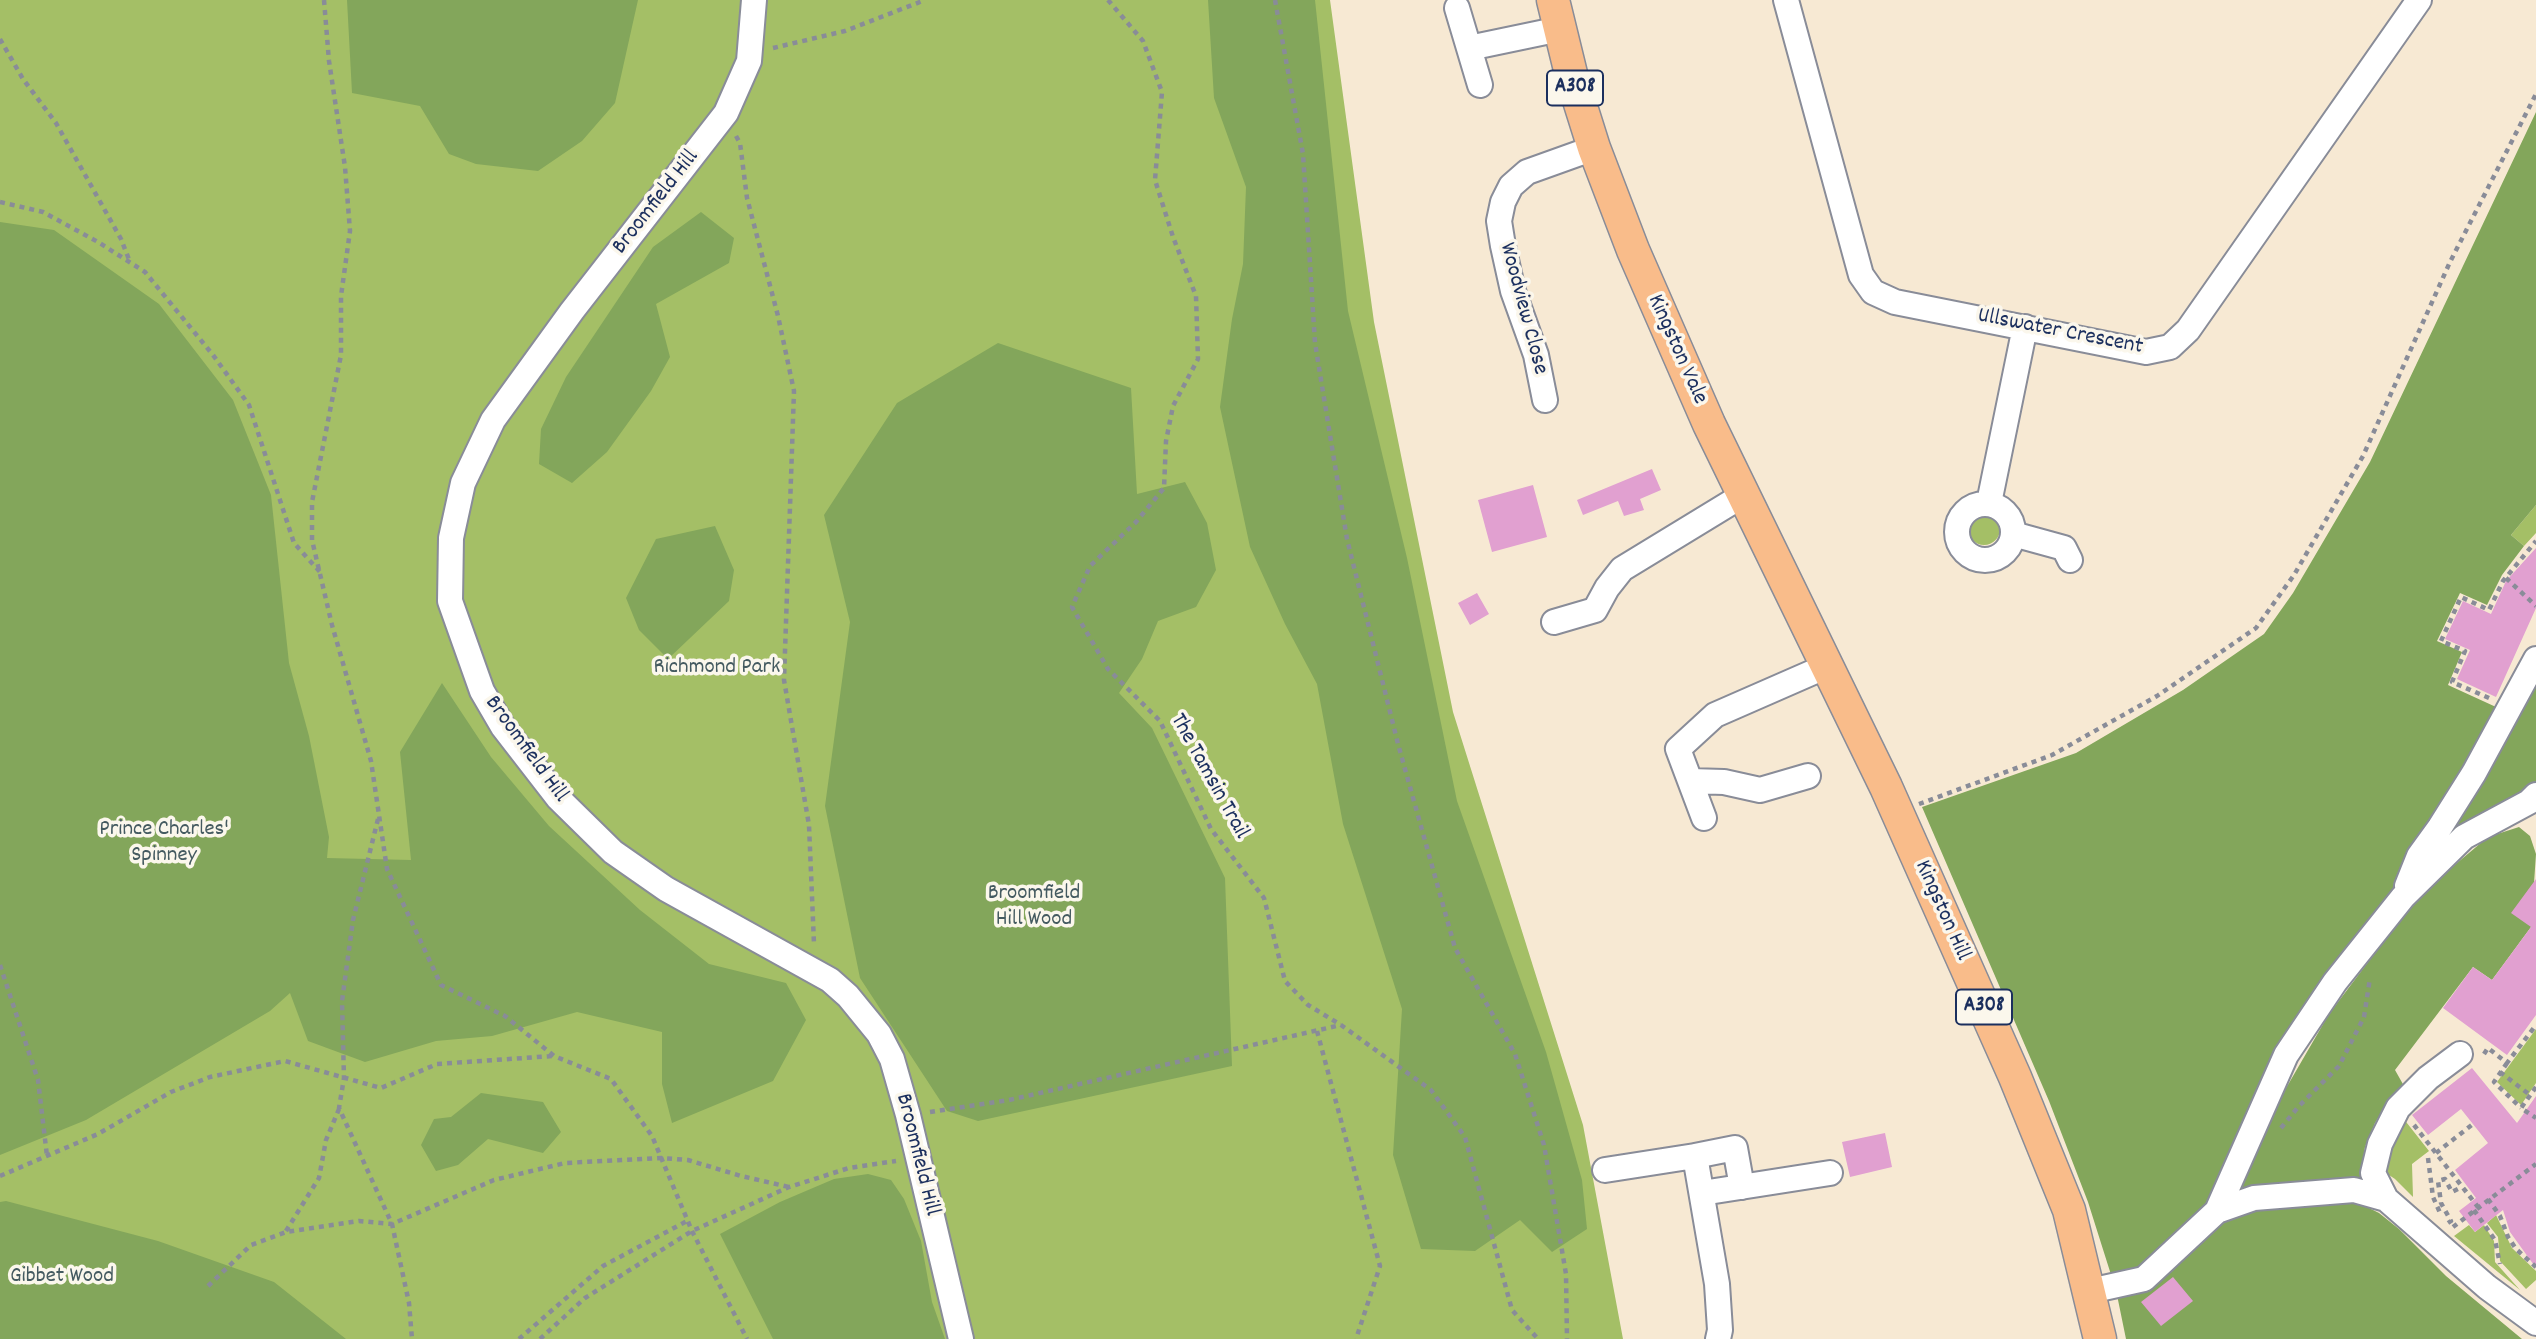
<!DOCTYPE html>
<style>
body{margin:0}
canvas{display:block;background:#f7e9d3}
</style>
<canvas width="2536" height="1339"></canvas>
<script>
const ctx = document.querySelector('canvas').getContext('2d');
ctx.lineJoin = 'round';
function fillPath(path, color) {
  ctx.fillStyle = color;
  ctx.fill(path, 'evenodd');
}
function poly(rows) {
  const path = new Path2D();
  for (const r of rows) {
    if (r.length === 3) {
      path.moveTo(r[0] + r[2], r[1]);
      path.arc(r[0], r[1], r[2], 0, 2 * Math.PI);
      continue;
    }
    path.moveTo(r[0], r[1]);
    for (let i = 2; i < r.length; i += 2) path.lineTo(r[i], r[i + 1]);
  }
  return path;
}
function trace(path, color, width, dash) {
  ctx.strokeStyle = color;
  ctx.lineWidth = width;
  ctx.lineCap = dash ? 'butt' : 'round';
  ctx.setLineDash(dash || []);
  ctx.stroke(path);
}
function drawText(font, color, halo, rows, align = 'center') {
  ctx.font = font + ' Dekko,sans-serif';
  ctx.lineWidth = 7;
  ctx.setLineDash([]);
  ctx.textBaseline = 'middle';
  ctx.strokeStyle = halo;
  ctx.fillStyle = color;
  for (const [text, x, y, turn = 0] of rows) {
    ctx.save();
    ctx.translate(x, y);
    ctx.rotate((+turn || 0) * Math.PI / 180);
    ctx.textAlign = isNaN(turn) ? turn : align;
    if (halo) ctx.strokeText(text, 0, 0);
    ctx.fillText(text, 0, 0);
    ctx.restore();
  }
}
fillPath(poly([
 [0,0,1330,0,1374,322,1453,712,1583,1125,1623,1339,0,1339],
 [2536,505,2536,533,2524,546,2511,535],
 [1984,529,16],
 [2536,1029,2536,1083,2521,1105,2497,1082],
 [2403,1118,2429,1151,2412,1164,2413,1197,2395,1179,2383,1171,2382,1164],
 [2496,1215,2512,1248,2536,1271,2536,1280,2526,1289,2500,1261,2498,1237,2487,1223],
 [2469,1225,2475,1232,2484,1225,2494,1241,2495,1262,2520,1290,2454,1236]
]), '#a4bf66');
fillPath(poly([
 [347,0,638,0,615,103,582,141,538,171,476,164,449,154,420,106,352,93],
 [1208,0,1315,0,1348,311,1407,558,1457,801,1546,1052,1582,1180,1587,1229,1552,1252,1520,1220,1475,1251,1421,1249,1393,1155,1402,1009,1343,824,1317,684,1285,624,1250,547,1220,407,1232,319,1243,264,1246,187,1214,98],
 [2536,112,2536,505,2511,535,2524,546,2502,575,2487,605,2460,593,2437,641,2462,652,2448,685,2496,707,2470,765,2394,891,2212,1202,2142,1272,2113,1281,2088,1202,2049,1101,1922,807,2076,753,2183,690,2264,634,2293,593,2370,462],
 [701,212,734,238,729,263,656,304,670,357,651,391,607,452,572,483,539,464,541,429,566,377,653,247],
 [0,222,54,230,159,304,233,400,271,495,289,663,309,736,329,837,327,858,411,860,400,752,442,683,491,757,549,826,640,910,709,964,786,983,806,1020,773,1081,672,1123,662,1084,662,1032,577,1012,492,1036,436,1041,365,1062,308,1041,290,993,270,1011,86,1120,0,1155],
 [998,343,1131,388,1137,494,1185,482,1207,523,1216,570,1196,607,1158,621,1142,659,1119,693,1152,728,1225,878,1232,1066,978,1121,947,1111,860,978,825,806,850,622,824,515,897,403],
 [715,526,734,570,729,601,668,659,639,630,626,598,656,539],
 [2536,671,2536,783,2527,792,2433,854],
 [2519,827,2530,836,2536,854,2531,927,2492,980,2473,967,2395,1070,2404,1086,2390,1098,2375,1123,2365,1147,2360,1180,2233,1195,2278,1102,2329,1014,2396,925,2426,889,2488,837],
 [481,1093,543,1102,561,1132,543,1153,488,1139,458,1165,436,1171,421,1145,434,1119,451,1117],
 [868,1174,891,1180,904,1199,921,1241,932,1302,945,1339,773,1339,720,1234,780,1202,834,1179],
 [2351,1199,2379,1213,2399,1229,2446,1276,2522,1339,2126,1339,2117,1295,2237,1214,2265,1205],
 [6,1201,158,1241,274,1282,346,1339,0,1339,0,1202]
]), '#83a65b');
fillPath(poly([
 [1652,469,1661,490,1640,499,1644,510,1624,516,1618,501,1583,515,1577,500],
 [1533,485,1547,537,1492,552,1478,500],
 [2536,548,2536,608,2496,697,2457,679,2470,650,2445,639,2463,601,2491,614,2506,581],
 [1477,593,1489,614,1470,625,1458,603],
 [2536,879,2536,1015,2507,1055,2443,1008,2473,967,2492,980,2531,927,2511,913],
 [2472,1068,2517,1123,2536,1096,2536,1268,2510,1232,2503,1210,2475,1232,2459,1211,2476,1198,2455,1170,2488,1143,2461,1109,2428,1135,2412,1115],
 [1885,1133,1892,1167,1850,1177,1842,1142],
 [2173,1277,2193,1301,2161,1326,2141,1302]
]), '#e1a0d0');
const minor = poly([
 [754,0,749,61,726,113,572,311,493,420,463,483,451,538,450,601,482,691,503,727,558,798,613,852,666,889,830,980,848,996,879,1034,892,1059,908,1115,961,1339],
 [1786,0,1861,275,1873,292,1895,302,2146,352,2170,347,2188,330,2419,0],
 [1457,8,1480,85],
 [1469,48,1560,29],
 [1545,400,1536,355,1513,291,1503,246,1499,221,1503,202,1511,186,1527,172,1594,148],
 [1989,503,2025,327],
 [1985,532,28],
 [2013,534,2064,548,2070,560],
 [1554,622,1595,610,1607,588,1622,569,1745,494],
 [1690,781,1724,782,1760,790,1808,776],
 [1704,818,1678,749,1715,715,1827,666],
 [2407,886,2419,856,2440,827,2474,773,2536,659],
 [1605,1170,1695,1156],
 [1702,1193,1830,1173],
 [2386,1199,2373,1173,2380,1144,2398,1108,2428,1078,2460,1054],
 [2217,1211,2286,1055,2335,982,2403,897,2464,837,2529,802,2536,795],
 [2090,1291,2144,1279,2217,1211,2254,1198,2354,1190,2386,1199,2487,1287,2536,1323],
 [1718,1339,1720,1330,1717,1284,1695,1156,1735,1148,1742,1187]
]);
const major = poly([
 [1553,0,1572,78,1594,148,1633,250,1709,424,1886,787,2015,1077,2069,1210,2100,1339]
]);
trace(minor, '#898c98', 28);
trace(major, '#898c98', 35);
trace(poly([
 [324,0,329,61,345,167,350,231,341,296,341,355,312,502,312,540,332,625,371,761,387,869,441,985,505,1016,554,1056,611,1079,652,1136,692,1231,747,1339],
 [1108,0,1143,41,1162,92,1155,180,1173,237,1196,296,1198,359,1173,406,1166,441,1164,488,1136,522,1090,566,1072,607,1108,669,1160,721,1211,829,1264,898,1285,981,1308,1005,1341,1025,1431,1090,1465,1137,1512,1310,1538,1339],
 [1275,0,1303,154,1315,343,1347,539,1398,744,1455,948,1515,1054,1544,1145,1566,1274,1567,1339],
 [0,39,23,79,56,123,121,239,130,262],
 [773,48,845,31,925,0],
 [736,136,740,143,747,198,778,316,794,391,784,680,809,825,814,944],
 [0,202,43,212,98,242,145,272,213,355,249,405,294,543,320,572],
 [2506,578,2536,606],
 [2489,698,2452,682,2465,651,2441,641,2461,597,2489,610,2503,581,2536,541],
 [1919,804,2052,755,2157,696,2256,628,2294,575,2363,456,2450,262,2536,94],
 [378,819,353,920,342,1001,344,1078,339,1108,392,1224,409,1303,412,1339],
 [0,965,38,1080,47,1156],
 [1317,1031,1380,1266,1356,1339],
 [2484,1054,2488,1048,2507,1063,2536,1025],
 [2507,1063,2494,1082,2521,1108],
 [2500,1072,2530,1095],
 [2536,1087,2521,1108,2536,1118],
 [930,1112,1009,1100,1341,1025],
 [2414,1125,2478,1207],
 [2281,1128,2299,1106,2339,1066,2364,1017,2370,978],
 [2436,1153,2473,1124],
 [2428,1158,2433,1197,2441,1215],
 [0,1176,98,1134,171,1092,210,1077,285,1061,381,1088,437,1064,553,1056],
 [2488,1199,2500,1216,2508,1237,2516,1249,2536,1267],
 [2474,1210,2495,1240,2500,1264],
 [2448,1223,2451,1221,2441,1203,2438,1181,2445,1179,2452,1192,2462,1187],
 [2453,1227,2536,1164],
 [286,1231,319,1178,326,1140,339,1109],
 [208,1286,251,1245,286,1232,359,1221,392,1224,494,1180,565,1163,662,1158,688,1160,741,1176,789,1187],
 [519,1339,603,1266,687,1221],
 [540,1339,585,1298,692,1231,789,1187,849,1168,896,1161]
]), '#898c98', 4.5, [5, 5]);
trace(minor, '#fff', 24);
trace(major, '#f9bc8a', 32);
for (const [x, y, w] of [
 [1575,88,56],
 [1984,1007,56]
]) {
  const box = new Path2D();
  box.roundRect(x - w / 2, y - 17.5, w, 35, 5);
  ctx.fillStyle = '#fbf7ec';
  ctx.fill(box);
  trace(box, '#1b2f5e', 2);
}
drawText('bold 21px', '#1b2f5e', null, [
 ["A308",1575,88],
 ["A308",1984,1007]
]);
drawText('23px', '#1b2f5e', '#fbf7ec', [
 ["Broomfield Hill",657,203,-52],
 ["Woodview Close",1522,309,75],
 ["Ullswater Crescent",2060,333,11],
 ["Kingston Vale",1676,350,66],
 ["Broomfield Hill",525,750,54],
 ["The Tamsin Trail",1208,777,61],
 ["Kingston Hill",1941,911,66],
 ["Broomfield Hill",916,1155,76]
]);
drawText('23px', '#445a60', '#fbf7ec', [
 ["Richmond Park",717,669],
 ["Prince Charles'",164,831],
 ["Spinney",164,857],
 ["Broomfield",1034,895],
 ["Hill Wood",1034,921],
 ["Gibbet Wood",62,1278]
]);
</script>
